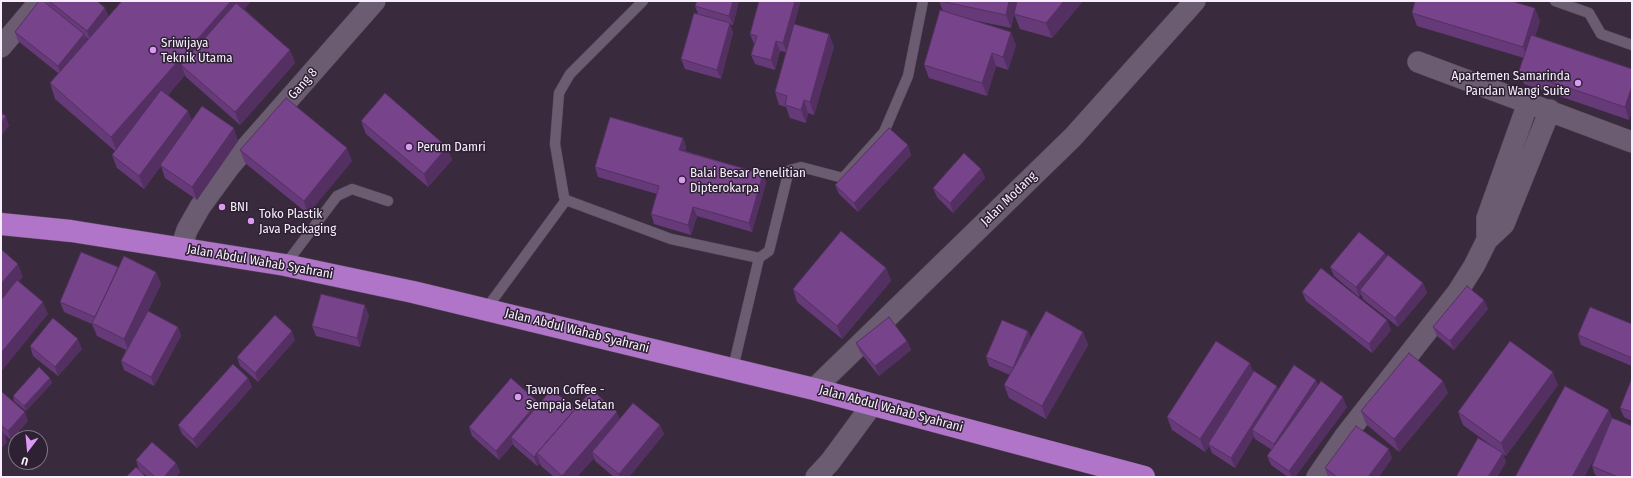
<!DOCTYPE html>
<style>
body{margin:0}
#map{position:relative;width:1633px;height:478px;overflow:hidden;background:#392a3e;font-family:"Fira Sans Condensed",sans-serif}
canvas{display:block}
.frame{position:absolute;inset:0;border:2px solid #f7eefb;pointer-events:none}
.north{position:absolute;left:8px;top:430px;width:40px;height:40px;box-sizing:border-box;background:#2e2134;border:1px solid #7e7384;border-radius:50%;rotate:196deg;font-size:11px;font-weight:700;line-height:16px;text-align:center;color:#f7eefb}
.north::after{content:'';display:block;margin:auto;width:14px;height:18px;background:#db99f5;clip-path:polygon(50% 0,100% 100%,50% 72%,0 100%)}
</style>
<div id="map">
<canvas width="1633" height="478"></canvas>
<div class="frame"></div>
<div class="north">U</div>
</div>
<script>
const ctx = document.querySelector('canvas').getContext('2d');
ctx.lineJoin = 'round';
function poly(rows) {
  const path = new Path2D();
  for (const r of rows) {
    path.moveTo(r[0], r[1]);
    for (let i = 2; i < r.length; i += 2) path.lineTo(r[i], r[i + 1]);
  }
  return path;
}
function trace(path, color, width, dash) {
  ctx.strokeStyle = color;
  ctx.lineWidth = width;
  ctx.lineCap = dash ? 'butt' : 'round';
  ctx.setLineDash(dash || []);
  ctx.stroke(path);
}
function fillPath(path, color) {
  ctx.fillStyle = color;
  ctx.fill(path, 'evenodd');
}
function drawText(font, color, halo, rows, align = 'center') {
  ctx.font = font + ' "Fira Sans Condensed",sans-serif';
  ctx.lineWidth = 3;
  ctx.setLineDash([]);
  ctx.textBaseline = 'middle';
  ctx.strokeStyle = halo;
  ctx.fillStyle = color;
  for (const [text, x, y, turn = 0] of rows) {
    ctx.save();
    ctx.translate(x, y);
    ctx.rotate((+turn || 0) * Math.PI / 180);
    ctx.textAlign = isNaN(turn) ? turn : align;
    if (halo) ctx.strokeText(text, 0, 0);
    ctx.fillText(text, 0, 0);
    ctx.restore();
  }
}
const lane = poly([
 [643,1,570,74,559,93,555,144,564,197,566,200,671,239,759,258],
 [1555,1,1589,13,1601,34,1632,45],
 [285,265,337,196,352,189,388,201],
 [486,309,566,200],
 [733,368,759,258,769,251,787,178,790,170,801,167,843,178,884,132,908,76,923,1]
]);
const street = poly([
 [1,47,40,1],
 [1418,62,1632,142],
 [1487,240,1487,218,1528,103],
 [181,248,187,230,200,207,230,166,375,1],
 [814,389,1073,137,1195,1],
 [816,477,830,462,872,405],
 [1317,477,1345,436,1457,293,1474,266,1487,240,1504,224,1550,110]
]);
const highway = poly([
 [1,224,71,231,285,265,413,292,814,389,1144,477]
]);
trace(lane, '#544858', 11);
trace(street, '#544858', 22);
trace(highway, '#544858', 23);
trace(lane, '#6c5c72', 10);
trace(street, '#6c5c72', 21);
trace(highway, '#b074c8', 22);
fillPath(poly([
 [46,1,97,1,105,8,108,16,251,1,244,9,290,50,295,63,240,125,186,77,185,75,168,95,188,111,192,121,238,141,197,200,165,178,161,166,144,189,117,168,112,155,115,151,55,99,50,83,58,73,18,41,15,32,47,4],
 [85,36,88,39,87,41],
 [697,1,739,1,733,25,730,24,733,33,721,79,685,69,681,59,698,14,695,6],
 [759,1,799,1,800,3,794,24,829,34,834,47,814,115,808,113,806,123,790,118,786,107,779,105,775,92,786,52,780,51,775,70,755,64,751,55,754,44,750,34],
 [939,1,1017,1,1011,28,968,19,1016,45,1008,70,996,66,987,96,929,78,924,65,943,11],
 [1083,1,1052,38,1020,29,1014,14],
 [1412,13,1540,21,1535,36,1632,69,1632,112,1629,120,1524,84,1519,71,1524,58,1417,26],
 [361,121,447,147,452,160,428,187,366,134],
 [683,138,686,147,685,151,763,174,766,183,752,232,697,216,691,235,654,224,651,214,657,194,598,177,595,167],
 [908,145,911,155,858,212,839,194,835,185],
 [240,150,352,161,308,214,245,163],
 [981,169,985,178,953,213,937,197,933,188],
 [1385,253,1386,257,1423,283,1427,293,1398,327,1363,299,1361,294,1359,297,1334,276,1330,267],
 [118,267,118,269,156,272,161,284,148,311,178,327,181,336,154,386,124,370,121,361,126,350,97,336,92,324,64,312,60,302],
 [886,268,891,281,842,339,797,302,793,289],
 [1302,292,1387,320,1391,330,1372,353,1306,301],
 [1484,300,1488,309,1454,350,1437,336,1433,327],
 [369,315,360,347,316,336,312,326],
 [1632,324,1632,366,1581,345,1578,335],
 [1028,331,1031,338,1083,332,1088,345,1046,419,1009,398,1004,385,1010,375,989,366,986,357],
 [295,340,258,382,240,366,237,357],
 [907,341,911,350,879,376,860,352,856,343],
 [30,346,82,349,58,376,33,356],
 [1250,363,1253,372,1278,389,1316,380,1318,386,1347,407,1295,477,1288,477,1271,465,1267,456,1272,450,1255,439,1254,436,1235,468,1212,453,1209,446,1205,452,1172,430,1167,417],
 [50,378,52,383,26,411,14,401,13,396],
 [248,378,252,387,197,448,182,434,178,425],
 [1632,378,1632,421,1624,417,1620,408],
 [1558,385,1506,456,1503,454,1506,462,1497,477,1456,477,1496,449,1463,425,1458,412],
 [1565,386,1632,477,1599,477,1595,475,1592,466,1598,452,1584,477,1515,477],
 [1,391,28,421,11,440,4,434,7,442,1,448],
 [1448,393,1399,452,1366,424,1361,411],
 [539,404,575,409,620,419,660,425,664,434,629,477,614,477,595,461,594,458,577,477,554,477,541,466,540,463,537,466,514,446,513,444,499,460,472,436,469,427],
 [1392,458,1379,477,1328,477,1325,468],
 [136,460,176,463,180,472,176,477,148,477,139,470]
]), '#663a78');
fillPath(poly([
 [231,1,251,1,189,71,181,65,185,75,117,152,111,137],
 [733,1,739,1,733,25,729,16],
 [795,1,799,1,800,3,787,53,783,43],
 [1009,1,1017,1,1011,28,1006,15],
 [1064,1,1083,1,1052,38,1046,23],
 [105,8,109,17,90,40,87,31],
 [1535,8,1540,21,1528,60,1523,47],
 [730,23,733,33,721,79,717,70],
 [1011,32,1016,45,1008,70,1003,57],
 [84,34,87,43,62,76,58,66],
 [829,34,834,47,814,115,810,102],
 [776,41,780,51,775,70,771,60],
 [290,50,295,63,240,125,235,112],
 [992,53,996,66,987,96,982,83],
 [1632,86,1632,112,1629,120,1625,107],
 [804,100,808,113,806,123,801,110],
 [188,111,193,124,144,189,139,176],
 [6,116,9,126,1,136,1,123],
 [234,128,238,141,197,200,192,187],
 [683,138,686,147,683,159,679,150],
 [908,145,911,155,858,212,854,203],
 [447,147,452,160,428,187,424,174],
 [347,148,352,161,308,214,304,201],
 [981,169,985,178,953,213,950,203],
 [763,174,766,183,752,232,749,223],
 [693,207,697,216,691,235,688,225],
 [1385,253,1388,262,1360,290,1361,294,1359,297,1356,287],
 [18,264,23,277,1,302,1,284],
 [886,268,891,281,842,339,837,326],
 [156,272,161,284,129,352,124,339],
 [1423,283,1427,293,1398,327,1395,318],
 [1484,300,1488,309,1454,350,1450,341],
 [43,302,48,314,1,372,1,353],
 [365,305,369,315,360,347,357,338],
 [1387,320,1391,330,1372,353,1369,344],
 [178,327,181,336,154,386,151,377],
 [292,331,295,340,258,382,255,373],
 [1028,331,1032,341,1016,377,1013,368],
 [1083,332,1088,345,1046,419,1042,406],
 [78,339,82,349,58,376,55,367],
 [907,341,911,350,879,376,875,366],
 [1250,363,1255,376,1208,444,1209,446,1205,452,1200,439],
 [1553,372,1558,385,1506,456,1501,443],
 [50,378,52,383,26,411,24,406],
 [248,378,252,387,197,448,193,439],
 [1316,380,1320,389,1278,454,1274,444],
 [1443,381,1448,393,1399,452,1394,439],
 [1277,386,1280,395,1252,430,1254,436,1235,468,1231,458],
 [1343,397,1347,407,1295,477,1292,477,1289,471],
 [538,402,542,411,511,437,513,444,499,460,496,451],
 [1609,410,1614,423,1584,477,1572,477],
 [25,412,28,421,11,440,8,431],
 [617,412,622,425,592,452,594,458,577,477,563,477,562,476],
 [660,425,664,434,629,477,620,477,619,474],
 [3,432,7,442,1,448,1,435],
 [1389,449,1392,458,1379,477,1368,477],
 [1503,453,1506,462,1497,477,1488,477],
 [537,454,540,463,537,466,534,457],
 [176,463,180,472,176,477,164,477]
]), '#533061');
const building = poly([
 [39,1,43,1,84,34,58,66,15,32,39,1],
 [49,1,97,1,105,8,87,31,49,1],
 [122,1,231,1,111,137,50,83,122,1],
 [697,1,733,1,729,16,695,6,697,1],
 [759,1,795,1,783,43,776,41,771,60,751,55,757,36,750,34,759,1],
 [940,1,1009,1,1006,15,940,1],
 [1017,1,1064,1,1046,23,1014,14,1017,1],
 [1415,1,1511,1,1535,8,1523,47,1412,13,1415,1],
 [236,3,290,50,235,112,181,65,236,3],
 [940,10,1011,32,1003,57,992,53,982,83,924,65,940,10],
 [694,13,730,23,717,70,681,59,694,13],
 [794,24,829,34,810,102,804,100,801,110,785,105,787,96,775,92,794,24],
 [1531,35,1632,69,1632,86,1625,107,1519,71,1531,35],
 [161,90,188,111,139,176,112,155,161,90],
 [385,93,447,147,424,174,361,121,385,93],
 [286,98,347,148,304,201,240,150,286,98],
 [202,106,234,128,192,187,160,165,202,106],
 [1,113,6,116,1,123,1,113],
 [610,117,683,138,679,150,763,174,749,223,693,207,688,225,651,214,659,186,595,167,610,117],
 [889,128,908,145,854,203,835,185,889,128],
 [964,153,981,169,950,203,933,188,964,153],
 [841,231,886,268,837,326,793,289,841,231],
 [1359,232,1385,253,1356,287,1330,267,1359,232],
 [1,249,18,264,1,284,1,249],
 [81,252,118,267,111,283,95,317,60,302,81,252],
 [1388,255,1423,283,1395,318,1360,290,1388,255],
 [124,256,156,272,124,339,92,323,124,256],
 [1321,268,1387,320,1369,344,1302,292,1321,268],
 [17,280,43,302,1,353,1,300,17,280],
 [1467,286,1484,300,1450,341,1433,327,1467,286],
 [321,294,365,305,357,338,312,326,321,294],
 [1590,307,1632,324,1632,358,1578,335,1590,307],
 [148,311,178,327,151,377,121,361,148,311],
 [1046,311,1083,332,1042,406,1004,385,1046,311],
 [275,315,292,331,255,373,237,357,275,315],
 [889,317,907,341,875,366,856,343,889,317],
 [53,318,78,339,55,367,30,346,53,318],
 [1002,320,1028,331,1013,368,986,357,1002,320],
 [1216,341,1250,363,1200,439,1167,417,1216,341],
 [1510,341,1553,372,1501,443,1458,412,1510,341],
 [1409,353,1443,381,1394,439,1361,411,1409,353],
 [233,364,248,378,193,439,178,425,233,364],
 [1294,365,1316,380,1274,444,1252,430,1294,365],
 [39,367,50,378,24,406,13,396,39,367],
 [1254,371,1277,386,1231,458,1208,444,1254,371],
 [511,378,538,402,496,451,469,427,511,378],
 [1632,378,1632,412,1620,408,1632,378],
 [1321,381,1343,397,1289,471,1267,456,1321,381],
 [1565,386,1609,410,1572,477,1515,477,1565,386],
 [552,389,575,409,537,453,534,457,511,437,552,389],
 [592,390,617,412,562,476,537,453,592,390],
 [1,391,25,412,8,431,1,425,1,391],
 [633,403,660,425,619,474,592,452,633,403],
 [1612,418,1632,426,1632,477,1618,477,1592,466,1612,418],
 [1356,426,1389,449,1368,477,1337,477,1325,468,1356,426],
 [1,430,3,432,1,435,1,430],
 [1478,438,1503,453,1488,477,1456,477,1478,438],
 [152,442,176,463,164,477,155,477,136,460,152,442],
 [136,467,146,477,126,477,136,467]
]);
fillPath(building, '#77448b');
trace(building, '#533061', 1);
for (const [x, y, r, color] of [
 [153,50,4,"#db99f5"],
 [1578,83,4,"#db99f5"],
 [409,147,4,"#db99f5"],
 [682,180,4,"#db99f5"],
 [222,207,4,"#db99f5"],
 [251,221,4,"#db99f5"],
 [518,397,4,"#db99f5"]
]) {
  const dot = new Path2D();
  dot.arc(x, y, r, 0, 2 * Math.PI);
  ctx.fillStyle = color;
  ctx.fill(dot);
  trace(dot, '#2e2134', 1.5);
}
drawText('13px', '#f7eefb', '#2e2134', [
 ["Sriwijaya",161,43],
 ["Teknik Utama",161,58],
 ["Apartemen Samarinda",1570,76,"right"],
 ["Pandan Wangi Suite",1570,91,"right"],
 ["Perum Damri",417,147],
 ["Balai Besar Penelitian",690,173],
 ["Dipterokarpa",690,188],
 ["BNI",230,207],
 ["Toko Plastik",259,214],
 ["Java Packaging",259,229],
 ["Tawon Coffee -",526,390],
 ["Sempaja Selatan",526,405]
], 'left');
drawText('13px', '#f7eefb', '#2e2134', [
 ["Gang 8",303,84,-49],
 ["Jalan Modang",1009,199,-44],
 ["Jalan Abdul Wahab Syahrani",260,262,10],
 ["Jalan Abdul Wahab Syahrani",577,331,14],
 ["Jalan Abdul Wahab Syahrani",891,409,15]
]);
</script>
